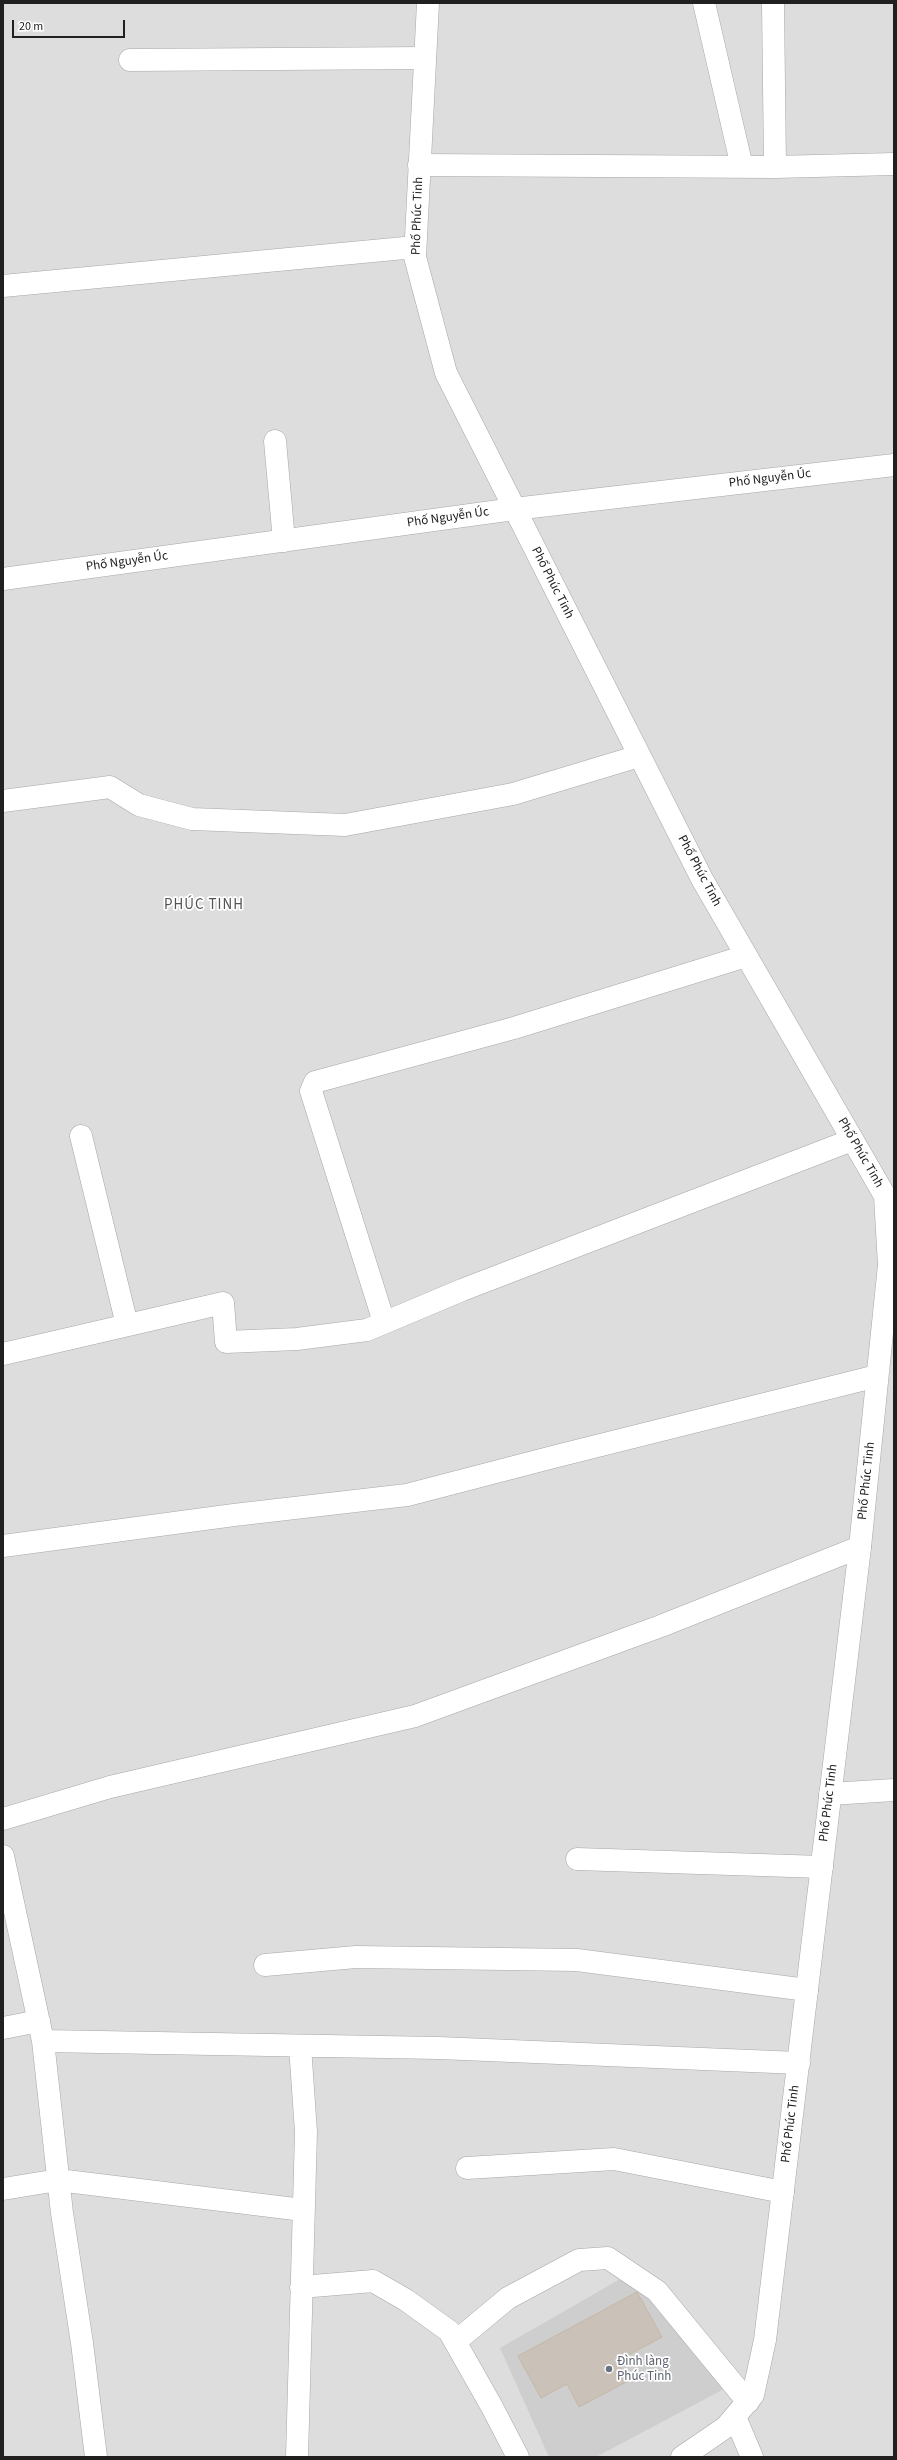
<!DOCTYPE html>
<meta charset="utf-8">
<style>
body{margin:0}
#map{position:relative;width:897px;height:2460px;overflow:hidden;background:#f1efe5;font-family:"Source Sans 3",sans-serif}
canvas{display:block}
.frame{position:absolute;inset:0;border:4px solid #202020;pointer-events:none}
.scale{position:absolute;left:12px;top:20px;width:113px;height:18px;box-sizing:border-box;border:2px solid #202020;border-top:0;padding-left:5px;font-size:12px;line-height:14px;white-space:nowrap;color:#202020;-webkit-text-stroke:3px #fff;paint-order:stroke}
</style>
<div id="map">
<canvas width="897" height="2460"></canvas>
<div class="frame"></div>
<div class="scale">20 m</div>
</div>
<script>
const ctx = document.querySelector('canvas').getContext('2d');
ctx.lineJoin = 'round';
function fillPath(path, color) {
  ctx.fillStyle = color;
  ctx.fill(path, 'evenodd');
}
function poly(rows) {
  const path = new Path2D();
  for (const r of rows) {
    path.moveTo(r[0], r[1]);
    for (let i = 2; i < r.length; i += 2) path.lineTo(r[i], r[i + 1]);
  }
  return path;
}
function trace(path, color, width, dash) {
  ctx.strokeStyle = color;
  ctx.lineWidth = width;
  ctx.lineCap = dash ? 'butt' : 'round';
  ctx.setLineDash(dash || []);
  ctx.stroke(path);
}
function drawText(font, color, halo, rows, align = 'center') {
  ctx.font = font + ' "Source Sans 3",sans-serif';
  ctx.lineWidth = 3.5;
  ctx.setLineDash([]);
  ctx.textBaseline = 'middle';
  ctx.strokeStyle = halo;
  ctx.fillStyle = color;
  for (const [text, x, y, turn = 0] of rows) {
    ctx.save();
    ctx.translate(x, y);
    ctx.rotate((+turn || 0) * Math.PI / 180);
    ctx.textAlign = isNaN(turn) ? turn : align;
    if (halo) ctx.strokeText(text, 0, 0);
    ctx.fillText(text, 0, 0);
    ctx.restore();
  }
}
fillPath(poly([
 [3,3,894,3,894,2457,3,2457]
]), '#dedddd');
fillPath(poly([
 [622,2278,657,2300,724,2389,596,2457,549,2457,500,2348]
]), '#cecece');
const building = poly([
 [637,2292,662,2337,617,2361,628,2381,579,2407,567,2384,541,2398,518,2356,637,2292]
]);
fillPath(building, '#cac2b8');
trace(building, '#c5b7a6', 1);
const minor = poly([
 [704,3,742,167],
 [773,3,775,167,894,164],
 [130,60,425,58],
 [419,165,775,167],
 [3,286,415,247],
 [275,441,284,541],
 [3,579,514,509,894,465],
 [3,801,110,787,139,805,192,819,345,825,513,794,639,756],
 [81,1136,127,1325],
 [384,1322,311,1091,315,1082,514,1028,746,956],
 [3,1354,223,1303,226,1342,297,1339,367,1330,462,1290,852,1140],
 [3,1546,234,1515,407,1495,557,1456,877,1376],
 [830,1794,894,1790],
 [3,1819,110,1787,415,1716,661,1626,860,1547],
 [3,1856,43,2041,62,2213,82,2343,96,2457],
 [577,1859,822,1867],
 [265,1965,356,1957,577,1960,807,1990],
 [3,2028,39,2021],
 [43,2041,439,2048,799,2063],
 [467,2168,614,2159,783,2192],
 [3,2189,58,2180,303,2210],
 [301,2287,373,2281,406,2300,449,2331,492,2407,518,2457],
 [455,2342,508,2298,579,2260,608,2258,657,2291,748,2402],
 [735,2417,752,2457],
 [297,2457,306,2132,300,2046]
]);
const tertiary = poly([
 [428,3,415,257,446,373,702,879,885,1196,889,1265,860,1547,765,2340,753,2395,726,2427,682,2457]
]);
trace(minor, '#a7a7a7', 23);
trace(tertiary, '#a7a7a7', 23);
trace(minor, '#fff', 22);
trace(tertiary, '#fff', 22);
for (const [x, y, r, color] of [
 [609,2369,4,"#6b7280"]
]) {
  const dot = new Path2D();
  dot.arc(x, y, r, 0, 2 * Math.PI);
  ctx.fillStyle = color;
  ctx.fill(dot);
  trace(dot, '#fff', 1.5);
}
drawText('13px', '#202020', '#fff', [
 ["Phố Phúc Tinh",418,216,-88],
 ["Phố Nguyễn Úc",770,479,-7],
 ["Phố Nguyễn Úc",448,518,-8],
 ["Phố Nguyễn Úc",127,562,-8],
 ["Phố Phúc Tinh",552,583,63],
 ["Phố Phúc Tinh",699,871,62],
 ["Phố Phúc Tinh",860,1153,60],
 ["Phố Phúc Tinh",867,1481,-84],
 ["Phố Phúc Tinh",829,1803,-83],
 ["Phố Phúc Tinh",791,2124,-83]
]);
drawText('13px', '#5b616d', '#fff', [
 ["Đình làng",617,2362],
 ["Phúc Tinh",617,2377]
], 'left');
ctx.letterSpacing = '1px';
drawText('15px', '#535353', '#fff', [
 ["PHÚC TINH",204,906]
]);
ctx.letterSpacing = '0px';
</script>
